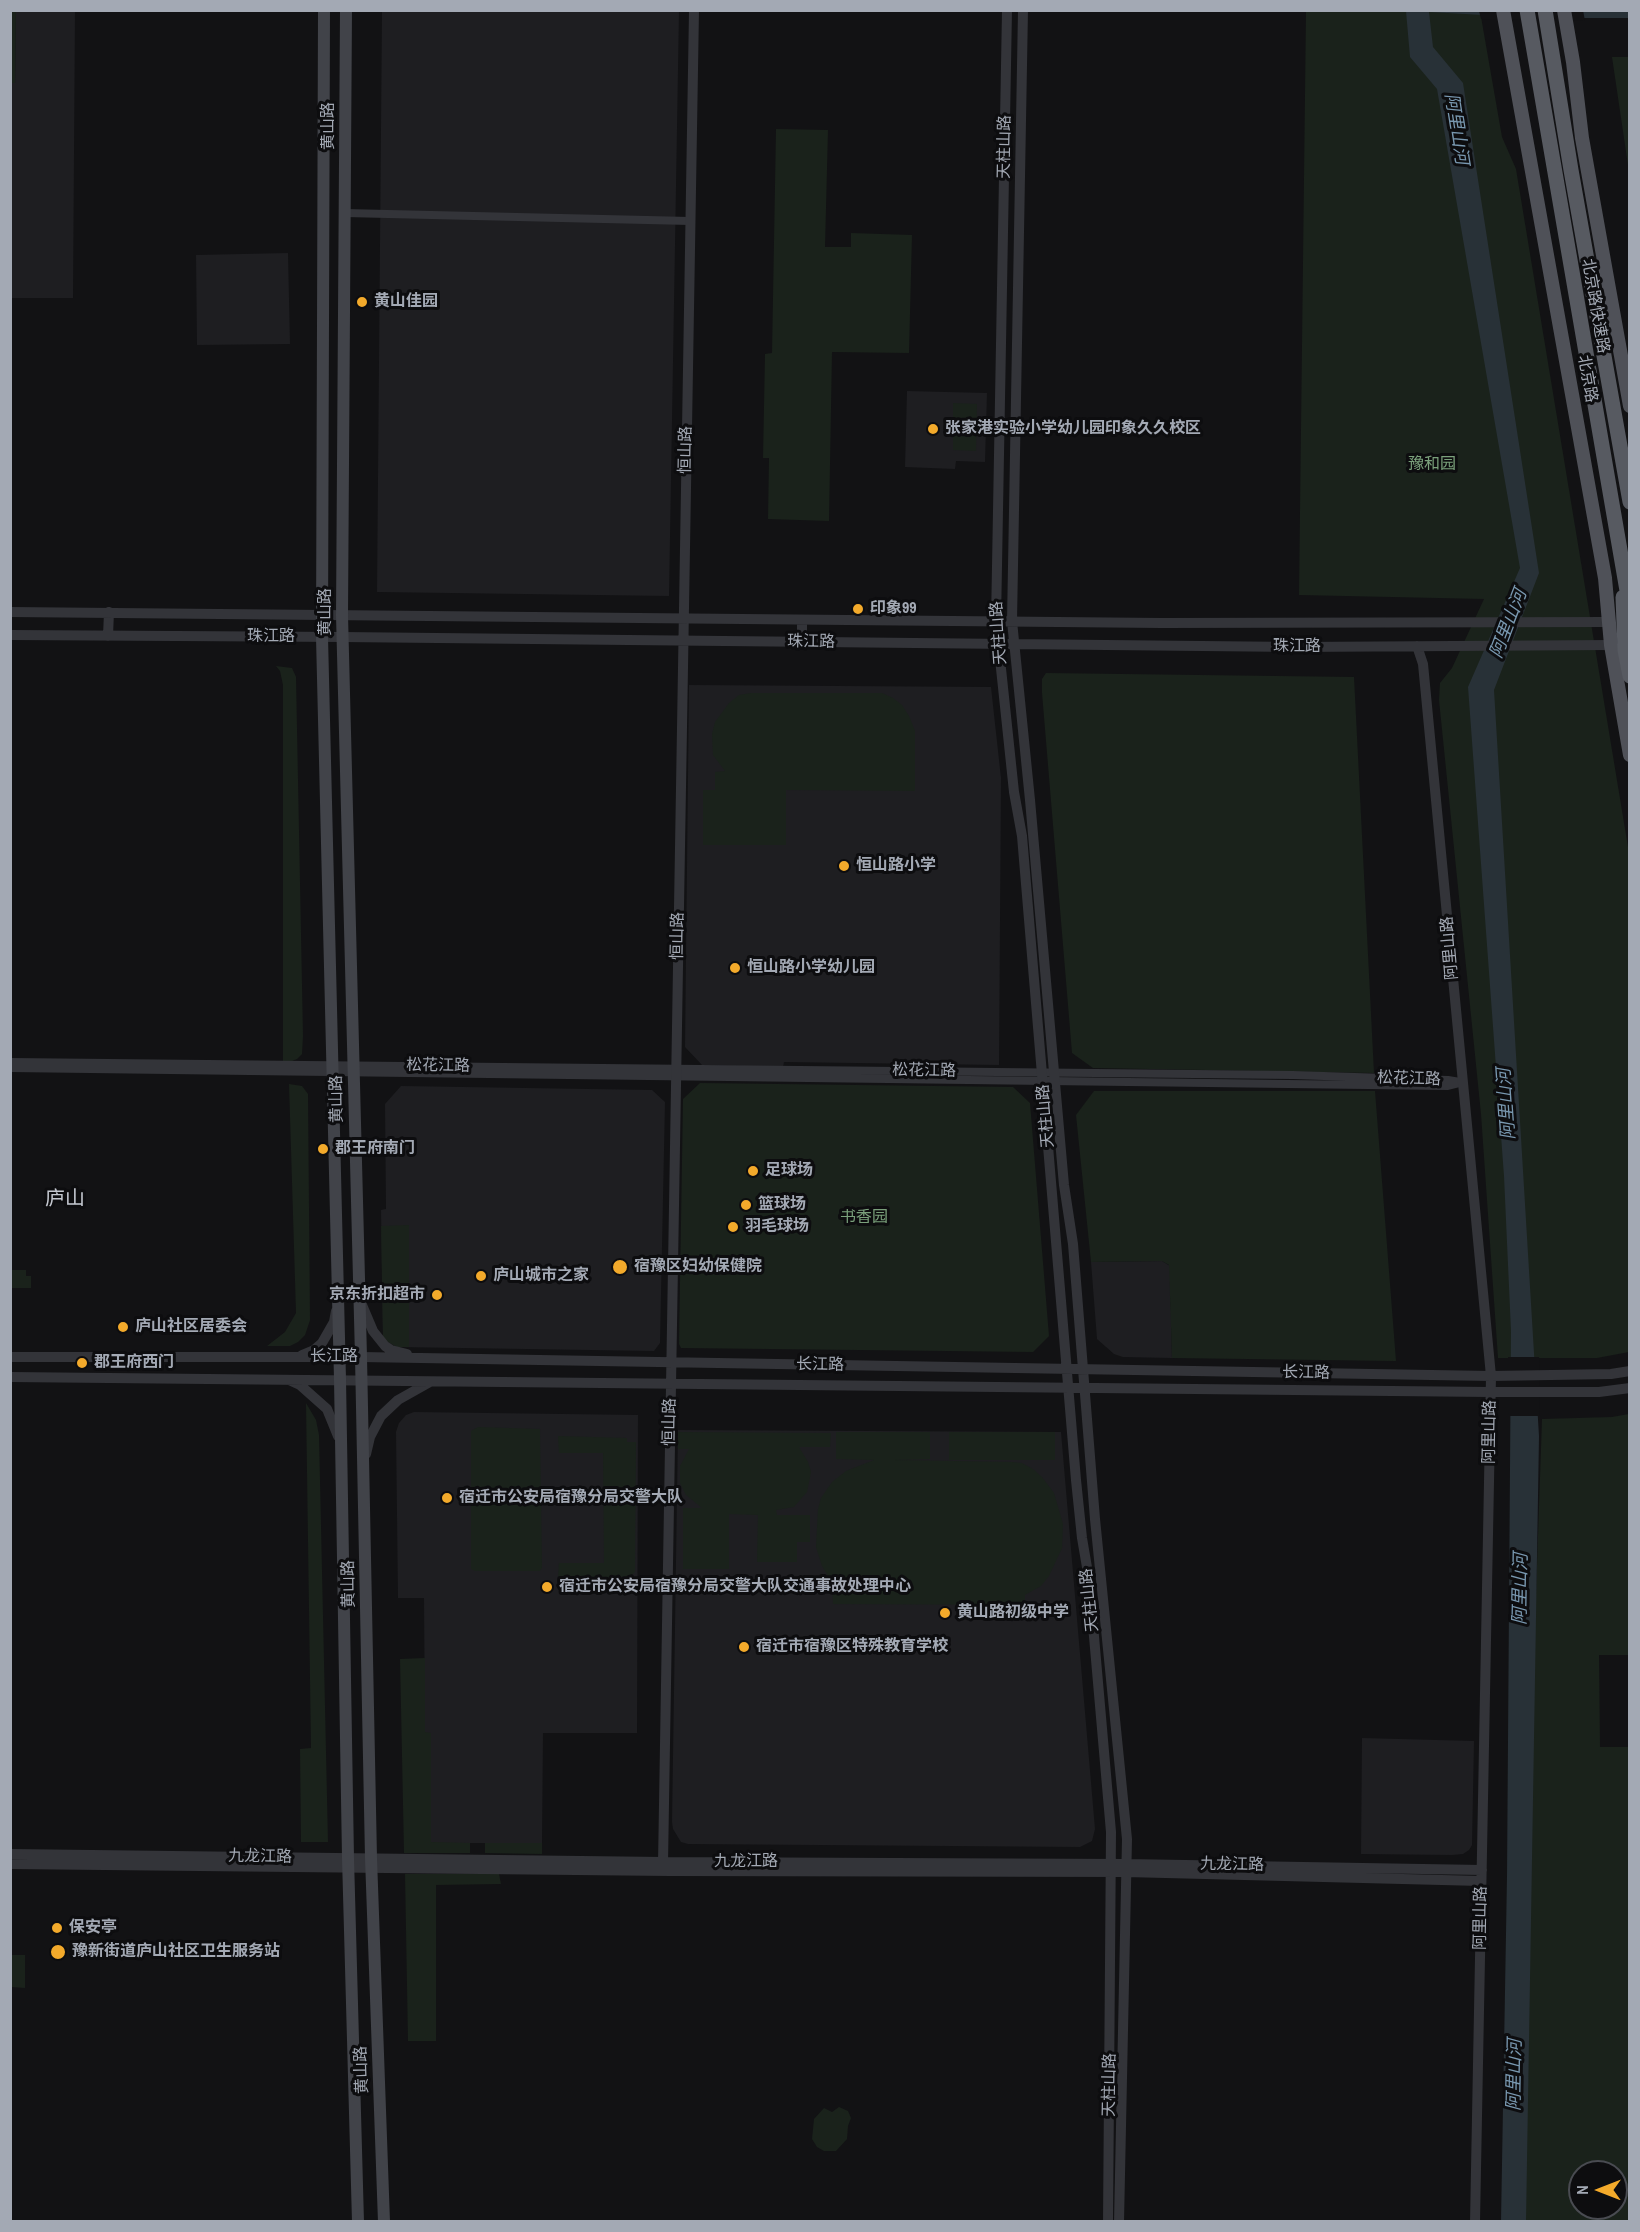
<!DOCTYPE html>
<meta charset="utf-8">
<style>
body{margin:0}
#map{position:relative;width:1640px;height:2232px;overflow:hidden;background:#121214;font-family:"Archivo Narrow",sans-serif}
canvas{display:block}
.frame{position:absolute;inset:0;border:12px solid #a3a9b4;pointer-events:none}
.north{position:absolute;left:1568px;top:2160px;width:60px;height:60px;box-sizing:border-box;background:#0d0d0f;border:2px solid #494b51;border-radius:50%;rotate:270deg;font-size:16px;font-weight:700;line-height:24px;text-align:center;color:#a3a9b4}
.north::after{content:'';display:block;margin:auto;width:21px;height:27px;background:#f3aa2b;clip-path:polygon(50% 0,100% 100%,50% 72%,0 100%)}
</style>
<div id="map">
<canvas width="1640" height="2232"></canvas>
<div class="frame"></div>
<div class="north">N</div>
</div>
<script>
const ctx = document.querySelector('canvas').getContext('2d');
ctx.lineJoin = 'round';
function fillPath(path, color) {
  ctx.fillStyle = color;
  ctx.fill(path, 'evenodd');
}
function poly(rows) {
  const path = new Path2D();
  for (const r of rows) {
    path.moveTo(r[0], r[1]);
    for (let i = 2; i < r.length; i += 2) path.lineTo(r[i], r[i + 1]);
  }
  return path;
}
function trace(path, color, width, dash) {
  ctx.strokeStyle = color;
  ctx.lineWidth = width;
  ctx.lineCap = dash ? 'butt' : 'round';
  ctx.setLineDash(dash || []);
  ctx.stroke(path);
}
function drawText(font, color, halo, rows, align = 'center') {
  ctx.font = font + ' "Archivo Narrow","Noto Sans SC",sans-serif';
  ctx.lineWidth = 6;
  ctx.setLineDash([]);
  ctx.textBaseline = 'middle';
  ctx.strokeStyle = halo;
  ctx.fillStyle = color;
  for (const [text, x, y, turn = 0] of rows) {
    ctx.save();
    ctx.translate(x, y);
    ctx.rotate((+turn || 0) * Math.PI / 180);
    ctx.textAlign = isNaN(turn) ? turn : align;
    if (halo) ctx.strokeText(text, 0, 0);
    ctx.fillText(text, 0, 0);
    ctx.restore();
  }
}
fillPath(poly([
 [16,11,75,11,73,298,11,298,10,83,15,83],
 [382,11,679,11,669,596,377,592],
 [288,253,290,344,197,345,196,255],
 [907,391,987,393,985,462,956,461,955,469,905,467],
 [689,685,991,687,1001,778,999,1065,784,1062,783,1067,702,1065,685,1047],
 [401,1086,652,1090,665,1102,660,1343,654,1351,397,1347,383,1339,381,1210,386,1209,385,1104],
 [1162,1261,1170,1266,1172,1358,1123,1357,1114,1354,1097,1339,1091,1262],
 [414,1412,638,1415,637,1733,543,1733,542,1843,431,1843,431,1733,425,1733,424,1598,398,1598,396,1432,399,1423,406,1415],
 [678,1430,1061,1432,1095,1829,1092,1841,1080,1847,688,1844,681,1842,673,1829,672,1822],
 [1362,1738,1474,1741,1472,1845,1469,1850,1463,1854,1452,1855,1361,1854]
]), '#1e1e21');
fillPath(poly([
 [11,10,16,11,15,83,11,83],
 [1306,11,1480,11,1502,137,1516,169,1629,853,1629,1352,1597,1358,1498,1358,1481,1114,1439,700,1440,683,1452,668,1484,599,1299,595],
 [1612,57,1629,57,1629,172],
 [776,129,828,130,825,247,851,247,851,233,912,235,909,353,832,352,829,521,768,519,769,458,763,458,765,354,772,353],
 [953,403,977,404,976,451,953,450],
 [276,666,292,668,296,677,303,1036,302,1054,297,1059,292,1061,283,1061,283,685,280,671],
 [1046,673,1354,677,1374,1073,1093,1068,1072,1053,1042,693,1042,679],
 [751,693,882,693,893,698,902,705,909,716,915,731,915,791,786,790,786,845,703,845,703,790,715,790,715,772,725,771,713,755,712,734,715,722,729,703,739,695],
 [700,1083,1013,1087,1030,1103,1049,1336,1033,1352,681,1348,679,1344,683,1099],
 [289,1084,302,1086,308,1094,310,1320,305,1335,298,1342,290,1346,267,1346,285,1332,296,1313],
 [1094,1091,1375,1091,1396,1361,1172,1358,1169,1265,1162,1261,1091,1262,1076,1115],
 [409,1225,409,1347,397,1347,383,1339,381,1226],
 [11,1270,26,1270,26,1276,31,1276,31,1288,11,1288],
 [306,1403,316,1420,319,1435,328,1842,301,1842,300,1749,311,1748],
 [1629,1414,1629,1655,1599,1655,1600,1747,1629,1747,1629,2221,1525,2222,1535,1624,1542,1419,1612,1417],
 [1580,2172,1616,2172,1616,2208,1580,2208],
 [478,1427,540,1429,542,1568,540,1571,475,1571,471,1569,471,1431],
 [678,1432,831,1433,830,1447,799,1447,808,1462,811,1472,807,1492,794,1507,776,1510,777,1515,810,1515,810,1542,797,1542,797,1562,757,1562,758,1515,729,1514,729,1569,683,1569,683,1508,702,1508,686,1495,680,1483,680,1466,689,1449,678,1449],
 [836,1432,930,1432,930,1459,895,1460,1012,1462,1022,1463,1033,1469,1042,1477,1054,1493,1063,1524,1062,1548,1049,1576,1041,1586,1025,1595,1025,1605,833,1604,832,1582,822,1566,816,1547,818,1509,821,1498,832,1482,846,1471,874,1460,836,1459],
 [949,1432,1055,1432,1055,1460,949,1460],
 [558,1436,627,1438,627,1442,636,1442,635,1572,631,1576,624,1579,558,1577,559,1563,604,1563,603,1453,559,1453],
 [425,1658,425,1732,431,1733,431,1842,470,1843,470,1853,404,1853,400,1659],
 [485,1843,542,1843,542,1854,485,1853],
 [405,1874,499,1874,501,1884,436,1885,436,2041,408,2041],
 [11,1955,25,1955,25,1988,11,1987],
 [839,2107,848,2111,851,2118,848,2126,847,2139,836,2151,824,2151,817,2147,812,2139,814,2119,824,2108,832,2112]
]), '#1a221b');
fillPath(poly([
 [1406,11,1629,11,1629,18,1536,18,1429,12,1433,47,1463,83,1539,573,1494,690,1539,1436,1526,2221,1501,2221,1507,1876,1511,1331,1504,1176,1468,687,1520,568,1437,89,1410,57]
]), '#283137');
fillPath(poly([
 [1583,10,1585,21,1481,19,1479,11],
 [1508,1357,1539,1357,1540,1416,1508,1416]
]), '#121214');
trace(poly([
 [345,213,690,221],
 [10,1062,1293,1075,1448,1080,1460,1082],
 [10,1068,1447,1086,1463,1082]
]), '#333439', 8);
trace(poly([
 [1007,10,996,621,1014,792,1022,836,1076,1480,1082,1538,1089,1579,1111,1832,1108,2222],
 [1023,10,1012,621,1030,800,1064,1185,1073,1244,1095,1519,1127,1839,1119,2222],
 [10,612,1162,623,1609,622],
 [802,620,802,642],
 [10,635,342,637,1297,647,1611,645],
 [108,636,109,612],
 [1417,646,1423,664,1491,1376,1475,2222],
 [362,1305,373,1331,385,1346,391,1350,407,1354],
 [302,1355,314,1350,322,1343,334,1322,336,1311],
 [10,1357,361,1357,1491,1376,1611,1374,1630,1371],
 [10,1377,1490,1392,1599,1392,1630,1388],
 [289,1380,300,1385,327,1409,338,1436],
 [366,1454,370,1437,381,1416,398,1400,430,1382],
 [10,1854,663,1862,1126,1864,1482,1870],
 [663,1862,694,10],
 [10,1864,670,1871,1126,1872,1481,1881]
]), '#333439', 10);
trace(poly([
 [324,10,322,637,340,1379,348,1858,358,2222],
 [346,10,342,615,361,1357,371,1858,384,2222]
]), '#414349', 12);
trace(poly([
 [1503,10,1605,578,1611,645,1630,755],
 [1564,10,1573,62,1582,138,1630,406]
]), '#4f5158', 14);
trace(poly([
 [1527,10,1630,608],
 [1545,10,1571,170,1630,502],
 [1623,597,1625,650,1630,676]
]), '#575a61', 15);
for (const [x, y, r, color] of [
 [362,302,6,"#f3aa2b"],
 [933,429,6,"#f3aa2b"],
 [858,609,6,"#f3aa2b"],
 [844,866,6,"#f3aa2b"],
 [735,968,6,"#f3aa2b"],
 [323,1149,6,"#f3aa2b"],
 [753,1171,6,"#f3aa2b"],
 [746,1205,6,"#f3aa2b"],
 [733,1227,6,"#f3aa2b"],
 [620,1267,8,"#f3aa2b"],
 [481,1276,6,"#f3aa2b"],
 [437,1295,6,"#f3aa2b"],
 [123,1327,6,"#f3aa2b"],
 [82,1363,6,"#f3aa2b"],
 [447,1498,6,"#f3aa2b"],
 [547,1587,6,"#f3aa2b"],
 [945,1613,6,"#f3aa2b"],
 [744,1647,6,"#f3aa2b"],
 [57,1928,6,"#f3aa2b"],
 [58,1952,8,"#f3aa2b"]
]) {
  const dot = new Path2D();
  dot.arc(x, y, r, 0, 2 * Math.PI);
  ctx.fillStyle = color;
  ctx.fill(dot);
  trace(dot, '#0d0d0f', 2);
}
drawText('16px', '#a3a9b4', '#0d0d0f', [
 ["黄山路",329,126,-90],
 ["天柱山路",1005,147,-89],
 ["北京路快速路",1595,306,80],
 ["北京路",1587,379,80],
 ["恒山路",686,450,-89],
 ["黄山路",326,612,-90],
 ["天柱山路",999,633,-94],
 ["珠江路",271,637],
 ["珠江路",811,642,1],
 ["珠江路",1297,647],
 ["恒山路",678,936,-89],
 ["阿里山路",1450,948,-95],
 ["松花江路",438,1066,1],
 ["松花江路",924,1071,1],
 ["松花江路",1409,1079,2],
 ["黄山路",337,1099,-91],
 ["天柱山路",1046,1116,-95],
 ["长江路",334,1357],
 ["长江路",820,1365,1],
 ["长江路",1306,1373,1],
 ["恒山路",670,1422,-89],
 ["阿里山路",1490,1432,-89],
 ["黄山路",349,1584,-91],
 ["天柱山路",1090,1600,-96],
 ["九龙江路",260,1857,1],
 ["九龙江路",746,1862],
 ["九龙江路",1232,1865,1],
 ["阿里山路",1481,1918,-89],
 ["黄山路",362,2070,-92],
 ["天柱山路",1110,2085,-89]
]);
drawText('bold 16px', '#a3a9b4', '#0d0d0f', [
 ["黄山佳园",374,302],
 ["张家港实验小学幼儿园印象久久校区",945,429],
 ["印象99",870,609],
 ["恒山路小学",856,866],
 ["恒山路小学幼儿园",747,968],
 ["郡王府南门",335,1149],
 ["足球场",765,1171],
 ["篮球场",758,1205],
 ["羽毛球场",745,1227],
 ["宿豫区妇幼保健院",634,1267],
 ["庐山城市之家",493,1276],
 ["京东折扣超市",425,1295,"right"],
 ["庐山社区居委会",135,1327],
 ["郡王府西门",94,1363],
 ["宿迁市公安局宿豫分局交警大队",459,1498],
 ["宿迁市公安局宿豫分局交警大队交通事故处理中心",559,1587],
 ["黄山路初级中学",957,1613],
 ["宿迁市宿豫区特殊教育学校",756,1647],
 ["保安亭",69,1928],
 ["豫新街道庐山社区卫生服务站",72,1952]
], 'left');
drawText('16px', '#7aa07b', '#0d0d0f', [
 ["豫和园",1432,465],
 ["书香园",864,1218]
]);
drawText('italic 18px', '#7998b0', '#0d0d0f', [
 ["阿里山河",1456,129,81],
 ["阿里山河",1509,624,-69],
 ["阿里山河",1507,1104,-94],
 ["阿里山河",1521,1589,-89],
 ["阿里山河",1515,2075,-89]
]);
drawText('20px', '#c4c8d0', '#0d0d0f', [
 ["庐山",65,1200]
]);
</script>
